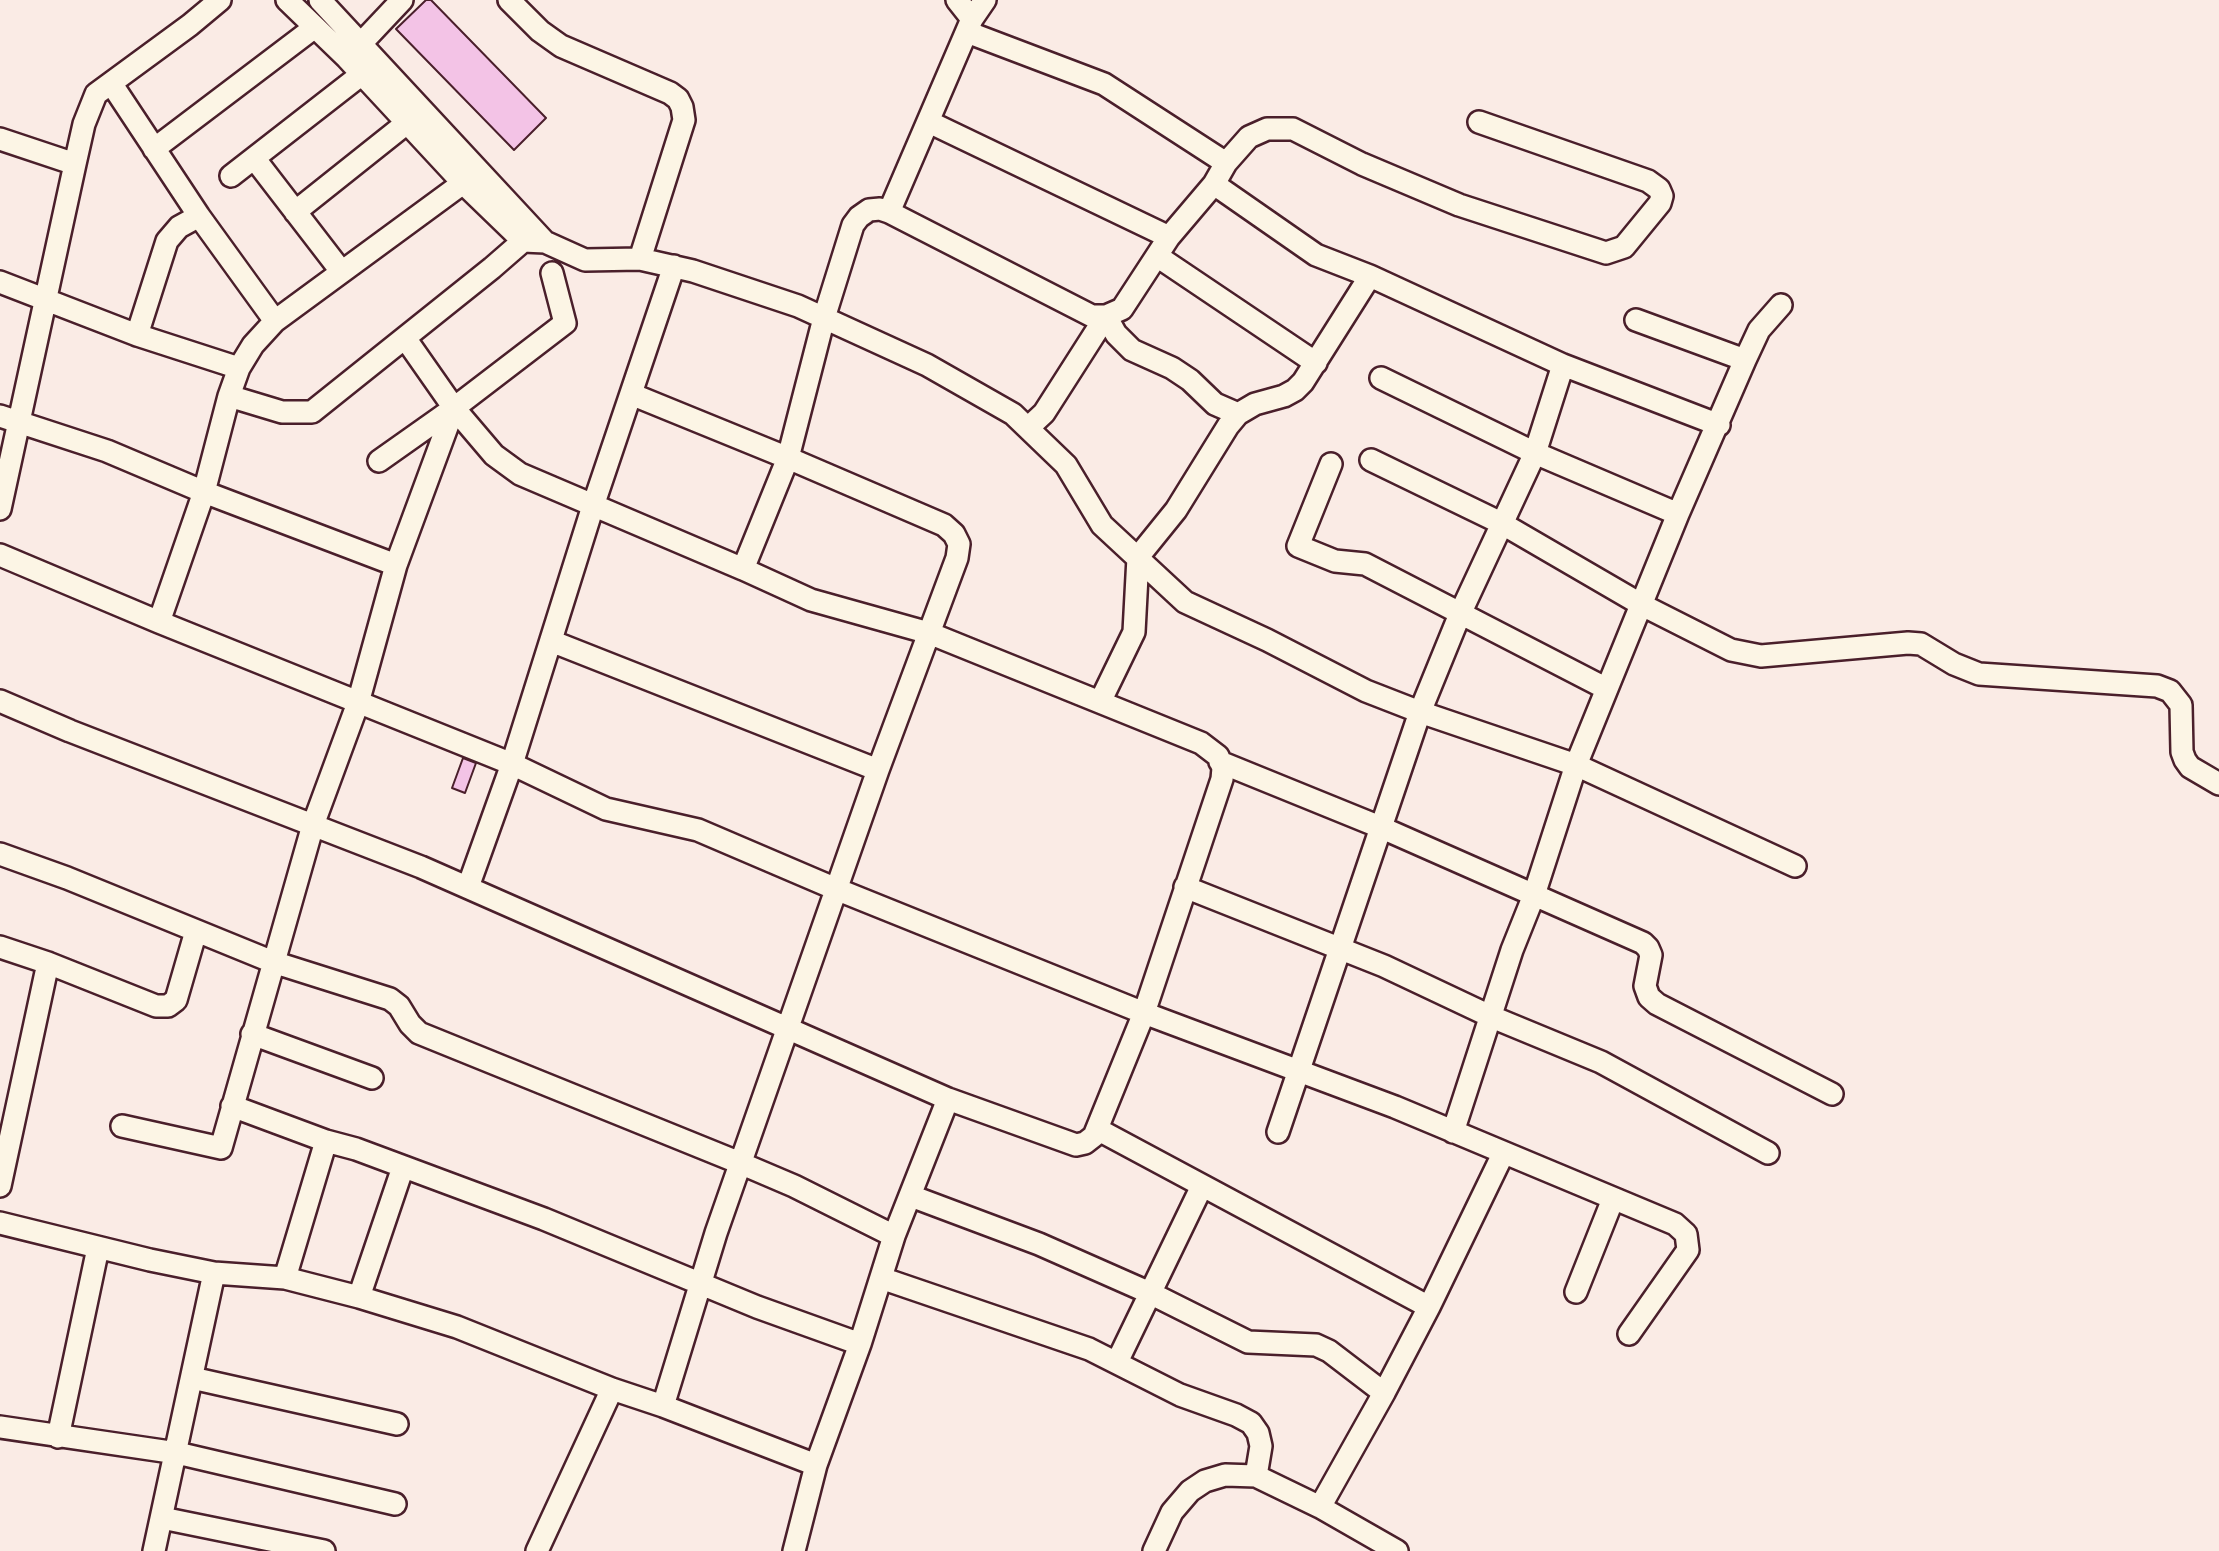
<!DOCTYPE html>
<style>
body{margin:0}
canvas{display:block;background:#faebe5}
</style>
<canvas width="2219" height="1551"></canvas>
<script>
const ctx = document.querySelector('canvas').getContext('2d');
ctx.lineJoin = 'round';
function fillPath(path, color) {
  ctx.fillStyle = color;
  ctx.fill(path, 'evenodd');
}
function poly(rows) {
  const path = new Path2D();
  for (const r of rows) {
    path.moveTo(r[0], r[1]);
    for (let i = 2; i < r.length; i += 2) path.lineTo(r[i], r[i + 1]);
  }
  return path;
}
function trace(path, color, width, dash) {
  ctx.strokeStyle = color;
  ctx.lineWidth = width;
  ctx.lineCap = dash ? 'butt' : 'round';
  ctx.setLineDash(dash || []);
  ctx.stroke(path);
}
const building = poly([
 [426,0,431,0,546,118,514,150,396,29,426,0],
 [463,758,476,763,465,793,452,788,463,758]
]);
fillPath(building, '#f3c3e6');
trace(building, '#4a1f2b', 2);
const minor = poly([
 [287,0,347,58,463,183,523,241,545,242,585,260,640,259,693,271,798,306,927,365,1013,414,1066,465,1102,525,1185,602,1267,640,1366,691,1420,712,1576,765,1795,866],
 [320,0,543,240],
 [509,0,540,31,561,46,670,93,678,99,682,107,684,120,640,259],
 [957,0,972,19],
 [967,32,1104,84,1226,163],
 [353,52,402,0],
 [111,83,199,216,275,321],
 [929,122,1169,237],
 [0,139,75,164],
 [154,149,315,27],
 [254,158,341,271],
 [231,176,371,67],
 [1214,184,1316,255,1370,276,1563,365,1719,425],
 [295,212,408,122],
 [889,212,972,19,985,0],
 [1157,256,1316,363],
 [0,282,137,335,239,368],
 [1106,316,1116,334,1132,350,1172,368,1190,380,1215,404,1238,414],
 [1636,320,1745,360],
 [137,335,167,241,179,227,199,216],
 [405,338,454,408,494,455,520,474,743,569,788,458,824,318,853,225,859,217,869,210,880,209,889,212,1092,316,1106,316,1122,309,1169,237,1214,184,1226,163,1249,137,1267,129,1293,129,1362,164,1459,205,1606,253,1624,247,1660,203,1662,196,1659,189,1648,181,1479,122],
 [1381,378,1535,453,1678,514],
 [631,394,788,458,944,525,954,534,959,544,957,558,878,770,716,1233,663,1406],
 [229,396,282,412,312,412,492,268,523,241,530,232],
 [0,416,107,451,204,492,396,565],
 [1028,428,1044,413,1106,316],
 [1371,460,1501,523,1642,605,1731,650,1761,656,1908,643,1921,644,1954,664,1979,674,2157,686,2170,691,2181,705,2182,752,2185,760,2190,767,2219,784],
 [379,461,454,408,565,323,552,273],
 [1331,464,1298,546,1335,561,1365,564,1607,689],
 [0,509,75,164,84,124,96,94,190,25,220,0],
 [0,555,159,622,512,764,606,809,698,830,836,889,1144,1013,1395,1107,1675,1224,1686,1234,1688,1250,1629,1334],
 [159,622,204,492,229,396,239,368,253,345,275,321,463,183],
 [551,641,878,770],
 [0,701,70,731,421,867,948,1099,1076,1145,1085,1143,1094,1136,1144,1013,1222,779,1223,768,1218,756,1201,743,929,633,811,600,743,569],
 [1100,702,1134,632,1138,557,1176,510,1228,426,1238,414,1255,404,1284,396,1295,390,1303,382,1370,276],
 [1220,762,1380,827,1643,943,1648,948,1651,955,1645,986,1649,997,1657,1004,1832,1094],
 [0,854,67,878,273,962,390,999,399,1006,410,1024,419,1033,740,1163,794,1186,894,1236,860,1344,816,1465,794,1551],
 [468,887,512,764,593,506,674,266],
 [1185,887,1384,966,1492,1017,1601,1062,1768,1153],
 [0,947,48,963,156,1006,168,1006,176,1000,196,931],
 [252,1034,372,1078],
 [232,1106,326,1141,356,1149,544,1219,757,1307,860,1344],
 [122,1126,221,1148,313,825,358,703,396,565,454,408],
 [1097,1129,1429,1307,1384,1393,1320,1507],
 [1278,1132,1420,712,1460,614,1535,453,1563,365],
 [1453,1132,1512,950,1534,895,1576,765,1678,514,1745,360,1759,330,1781,305],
 [0,1186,48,963],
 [911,1196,1039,1244,1150,1293,1248,1342,1316,1345,1329,1351,1384,1393],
 [0,1223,150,1260,214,1273,285,1278,359,1297,457,1327,612,1389,663,1406,816,1465],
 [894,1236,948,1099],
 [285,1278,326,1141],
 [881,1278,1089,1349,1180,1395,1236,1415,1251,1423,1258,1433,1261,1446,1256,1476],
 [1576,1292,1613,1199],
 [359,1297,403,1167],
 [1429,1307,1503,1154],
 [1117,1362,1202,1186],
 [192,1378,397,1424],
 [0,1427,177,1453,395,1504],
 [58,1437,98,1248],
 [162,1518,324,1551],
 [154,1551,214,1273],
 [537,1551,612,1389],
 [1154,1551,1172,1512,1190,1491,1205,1481,1225,1475,1256,1476,1320,1507,1397,1551]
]);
trace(minor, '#4a1f2b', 26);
trace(minor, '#fcf5e5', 21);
</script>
